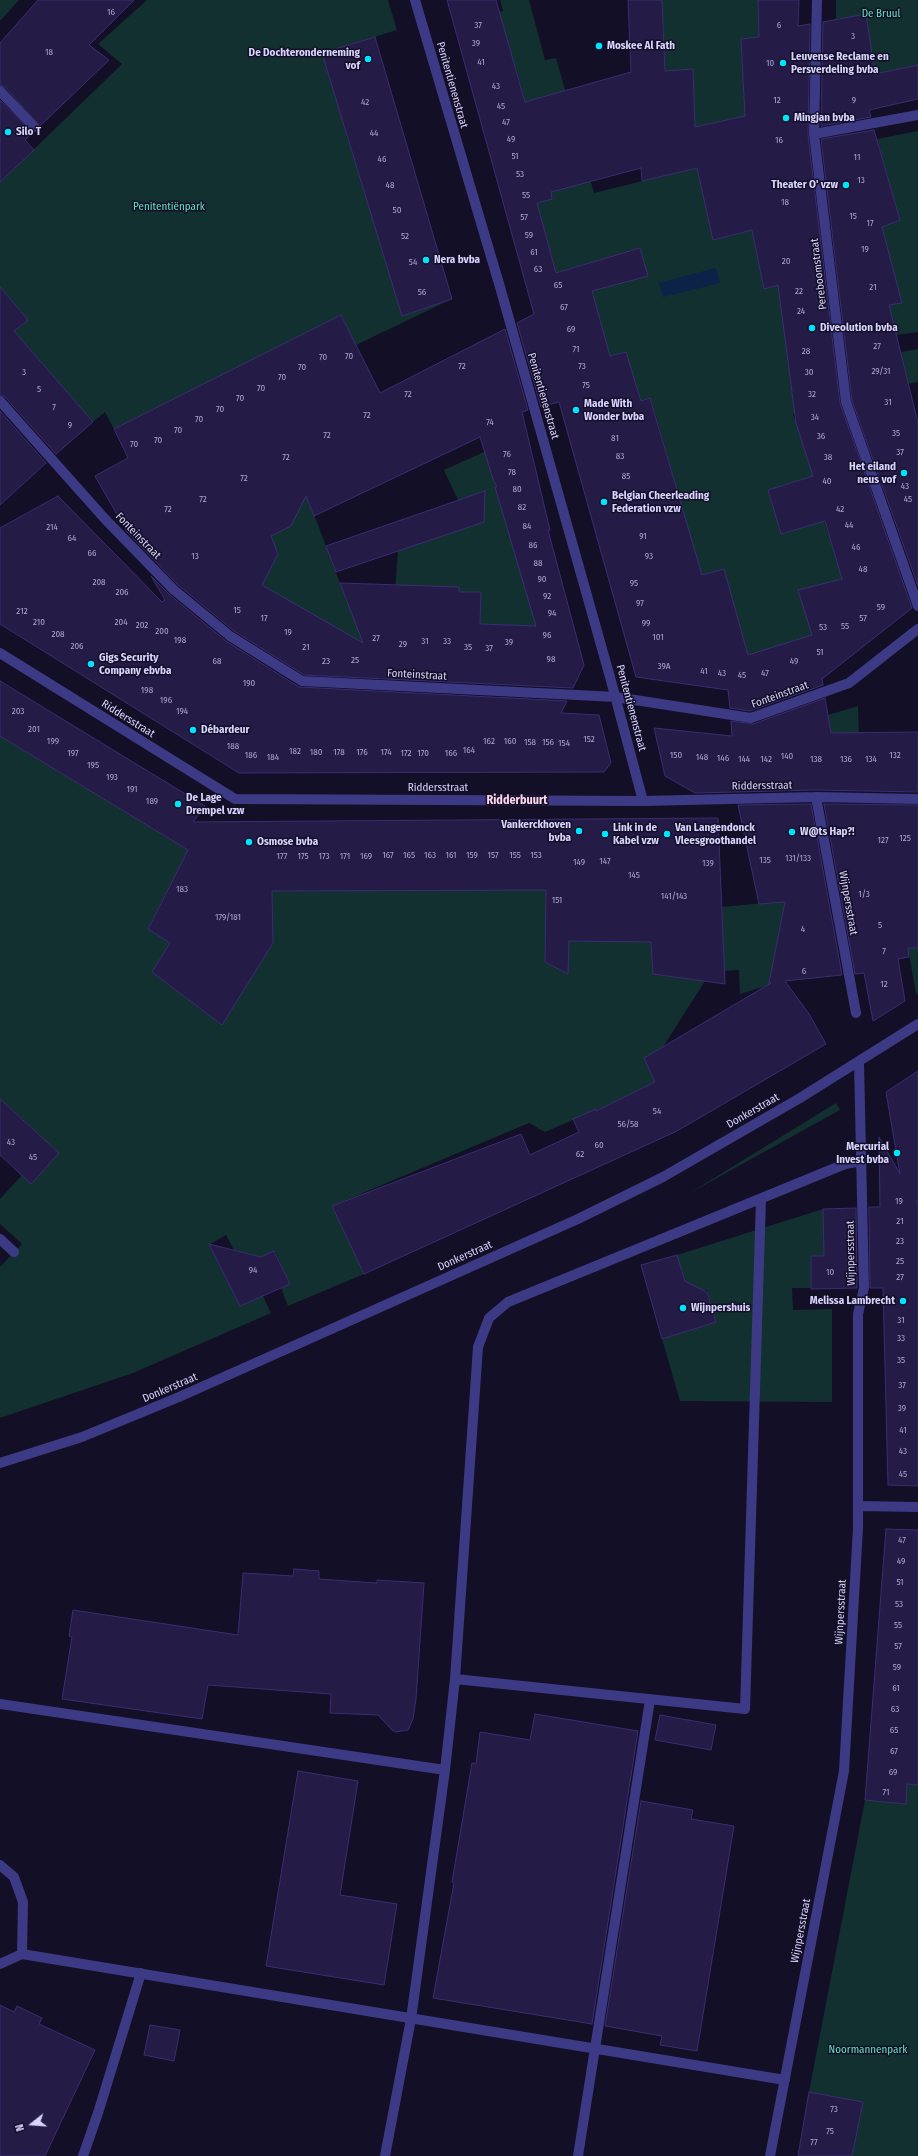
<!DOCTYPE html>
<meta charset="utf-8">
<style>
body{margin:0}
#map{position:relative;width:918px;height:2156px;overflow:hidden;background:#130f26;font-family:"Fira Sans Condensed",sans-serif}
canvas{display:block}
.north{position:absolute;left:12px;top:2104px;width:40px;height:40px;-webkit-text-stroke:3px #130f26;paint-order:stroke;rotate:253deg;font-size:11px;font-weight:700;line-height:16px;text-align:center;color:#d9d4ff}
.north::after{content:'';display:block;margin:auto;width:14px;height:18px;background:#d9d4ff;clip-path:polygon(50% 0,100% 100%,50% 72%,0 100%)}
</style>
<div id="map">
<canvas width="918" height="2156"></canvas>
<div class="north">N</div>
</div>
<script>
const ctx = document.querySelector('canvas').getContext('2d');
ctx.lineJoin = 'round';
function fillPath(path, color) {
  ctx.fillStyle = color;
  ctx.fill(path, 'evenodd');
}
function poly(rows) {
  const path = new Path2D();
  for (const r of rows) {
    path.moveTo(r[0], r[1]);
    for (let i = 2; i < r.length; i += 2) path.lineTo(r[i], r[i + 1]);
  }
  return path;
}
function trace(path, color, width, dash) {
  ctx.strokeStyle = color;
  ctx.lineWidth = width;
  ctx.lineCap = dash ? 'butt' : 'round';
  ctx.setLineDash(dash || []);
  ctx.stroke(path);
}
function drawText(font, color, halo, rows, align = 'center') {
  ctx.font = font + ' "Fira Sans Condensed",sans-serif';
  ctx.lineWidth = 3;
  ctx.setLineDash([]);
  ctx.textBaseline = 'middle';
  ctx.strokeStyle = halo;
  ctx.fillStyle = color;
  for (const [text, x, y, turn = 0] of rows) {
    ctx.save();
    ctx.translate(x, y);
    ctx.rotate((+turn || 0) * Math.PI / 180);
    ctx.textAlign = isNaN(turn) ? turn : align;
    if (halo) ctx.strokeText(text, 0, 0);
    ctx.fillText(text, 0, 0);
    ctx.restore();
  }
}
fillPath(poly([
 [0,0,19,0,1,20,0,19],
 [147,0,388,0,397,30,322,53,402,316,452,299,356,345,341,315,114,429,105,412,93,422,14,331,28,320,0,287,0,182,122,64,98,44],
 [500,0,529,0,545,60,556,58,594,193,696,168,715,144,714,123,695,127,693,69,665,71,662,0,758,0,759,37,741,39,744,96,760,154,697,168,714,240,734,235,724,190,758,182,752,231,764,288,779,285,796,413,793,414,813,476,768,490,771,501,820,511,778,525,781,534,824,521,846,588,798,590,808,620,816,634,753,660,697,655,678,493,656,416,650,398,624,406,629,362,625,352,610,356,584,265,556,273,537,203,552,198,516,68,501,72,499,12,503,11],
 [836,0,918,0,918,65,909,67,911,78,869,85,870,43,866,15,836,19],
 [918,131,918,332,880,337,875,307,902,303,882,227,900,220,877,139],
 [918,349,918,382,908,384,901,352],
 [501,361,307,496,347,602,394,602,367,652,309,616,310,613,291,602,257,595,213,532],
 [486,451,496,486,537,627,480,624,481,592,459,592,459,587,395,591,398,550,467,527,458,500,444,470],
 [858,706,859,739,832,739,828,715],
 [0,736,188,850,148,928,170,943,152,972,222,1025,273,943,272,891,546,889,545,962,568,974,569,910,651,930,653,974,705,981,663,1047,644,1058,655,1082,606,1106,545,1132,529,1123,332,1206,364,1274,288,1306,281,1288,290,1284,275,1251,261,1257,234,1250,226,1235,209,1245,240,1306,263,1296,271,1313,133,1373,0,1418,0,1267,22,1244,0,1224,0,1199,22,1175,31,1184,59,1153,8,1106,0,1115],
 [785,901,773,965,776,983,740,994,739,970,724,971,722,907],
 [918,935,918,993,916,994,906,937],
 [836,1103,840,1110,688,1194],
 [823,1209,824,1256,811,1256,811,1288,792,1288,793,1310,832,1309,832,1402,680,1401,662,1339,716,1322,707,1290,695,1294,686,1283,677,1255],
 [907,1784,918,1785,918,2156,852,2156,862,2102,809,2092,865,1800,906,1804]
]), '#12302f');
fillPath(poly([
 [716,268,720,283,663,297,659,283]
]), '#0c2248');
const building = poly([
 [38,0,134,0,89,45,109,60,40,126,5,87,0,85,0,43,38,0],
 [447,0,496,0,525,102,631,72,628,0,662,0,665,71,693,69,695,127,745,116,741,39,759,37,758,0,799,0,798,26,810,24,808,135,840,403,912,608,822,679,823,685,750,711,730,708,728,690,636,677,559,402,541,407,517,323,534,314,447,0],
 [641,168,642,181,697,168,713,240,752,230,764,289,778,285,796,423,813,476,768,490,781,534,825,521,842,579,798,590,812,635,748,655,724,569,702,575,650,398,641,401,626,352,610,356,592,291,648,276,640,248,556,273,537,203,552,199,551,192,641,168],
 [866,14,875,74,918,65,918,99,869,110,871,117,821,126,823,22,866,14],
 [375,37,452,299,402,316,322,53,375,37],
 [0,100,32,133,25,140,34,150,0,182,0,100],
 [874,130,900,220,882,227,902,303,889,305,918,423,918,586,852,401,821,139,874,130],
 [0,287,28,320,14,331,93,422,56,454,5,397,0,395,0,287],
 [341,315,380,393,505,329,528,410,522,412,550,530,548,530,584,665,573,688,304,675,234,631,178,585,127,532,95,476,128,458,114,429,341,315],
 [480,437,493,479,497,487,495,487,536,626,480,624,481,592,459,592,459,587,340,583,363,643,262,585,278,554,271,536,291,526,306,496,314,516,480,437],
 [0,411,46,463,0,505,0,411],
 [485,491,484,522,336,572,326,546,485,491],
 [58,496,162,602,165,600,151,576,170,595,226,641,299,687,567,701,561,713,599,715,611,763,604,772,239,773,0,624,0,528,58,496],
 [0,681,205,806,193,822,718,818,725,984,653,974,651,942,569,941,568,974,545,962,546,890,272,891,273,943,222,1025,152,972,170,943,148,929,188,850,0,736,0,681],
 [825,698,831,733,918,732,918,792,816,790,695,793,665,776,654,728,732,736,731,721,753,724,825,698],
 [811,804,842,975,785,981,809,1014,826,1044,677,1131,364,1274,332,1206,521,1134,530,1155,579,1132,573,1119,596,1109,596,1111,655,1082,644,1058,771,983,769,983,785,902,759,904,738,805,811,804],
 [824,804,918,805,918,948,908,948,909,957,898,959,905,1001,873,1021,864,973,855,974,824,804],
 [918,1071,918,1202,916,1202,918,1205,918,1486,888,1485,883,1288,870,1288,869,1207,880,1207,879,1137,900,1174,886,1092,918,1071],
 [0,1099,59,1153,31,1184,0,1155,0,1099],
 [856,1208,857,1288,811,1289,811,1256,824,1256,823,1209,856,1208],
 [209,1244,261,1257,274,1251,290,1284,240,1306,209,1244],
 [677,1255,685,1281,707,1292,716,1322,662,1339,641,1265,677,1255],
 [886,1529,918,1530,918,1785,907,1784,906,1804,865,1800,886,1529],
 [294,1569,319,1571,319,1579,377,1583,377,1580,424,1583,416,1699,413,1719,408,1730,396,1732,392,1730,378,1715,330,1713,331,1694,208,1685,202,1719,62,1699,72,1637,69,1636,73,1610,238,1635,243,1573,293,1576,294,1569],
 [535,1714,638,1731,592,2024,433,1998,454,1883,452,1882,472,1763,476,1764,480,1732,530,1740,535,1714],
 [660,1715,716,1725,711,1750,655,1740,660,1715],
 [298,1771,358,1781,340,1895,397,1904,384,1985,266,1966,298,1771],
 [641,1801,693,1810,691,1819,734,1826,697,2051,660,2045,662,2036,605,2026,641,1801],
 [0,2005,14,2012,17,2006,42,2018,39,2024,95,2050,45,2156,0,2156,0,2005],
 [150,2025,180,2030,174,2061,144,2055,150,2025],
 [809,2092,863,2102,852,2156,798,2156,809,2092]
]);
fillPath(building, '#241b47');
trace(building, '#3b2d73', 1);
trace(poly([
 [415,0,500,287,610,677,643,801],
 [817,0,814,134,846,402,918,606],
 [0,91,34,127],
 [814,134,918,115],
 [0,401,105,519,174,590,230,636,302,681,616,697,751,718,849,683,918,629],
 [0,653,235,799,643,801,816,797,918,799],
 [816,797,856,1013],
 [0,1239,14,1252],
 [0,1463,82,1437,179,1397,578,1219,663,1177,800,1098,918,1024],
 [858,1506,918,1507],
 [455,1679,745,1709,761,1199],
 [0,1704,445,1770],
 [0,1865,14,1877,23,1902,22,1954],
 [0,1964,22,1954,785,2080],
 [83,2156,98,2113,141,1973],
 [385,2156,411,2019,445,1770,455,1679,478,1347,489,1318,508,1302,845,1164,861,1161],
 [578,2156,650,1700],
 [770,2156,844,1771,858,1528,858,1314,864,1288,859,1063]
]), '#3d3a85', 10);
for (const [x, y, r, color] of [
 [599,46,4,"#00e5ff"],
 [368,59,4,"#00e5ff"],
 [783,63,4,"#00e5ff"],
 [786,118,4,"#00e5ff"],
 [8,132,4,"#00e5ff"],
 [846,185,4,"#00e5ff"],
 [426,260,4,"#00e5ff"],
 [812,328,4,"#00e5ff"],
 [576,410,4,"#00e5ff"],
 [904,473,4,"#00e5ff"],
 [604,502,4,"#00e5ff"],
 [91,664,4,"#00e5ff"],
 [193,730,4,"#00e5ff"],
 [178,804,4,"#00e5ff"],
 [579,831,4,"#00e5ff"],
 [792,832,4,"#00e5ff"],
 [605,834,4,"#00e5ff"],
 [667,834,4,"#00e5ff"],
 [249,842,4,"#00e5ff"],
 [897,1153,4,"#00e5ff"],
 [903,1301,4,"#00e5ff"],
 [683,1308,4,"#00e5ff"]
]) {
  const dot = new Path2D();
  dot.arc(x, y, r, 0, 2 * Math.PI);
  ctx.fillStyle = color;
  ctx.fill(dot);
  trace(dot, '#130f26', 1.5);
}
drawText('9px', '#aca6d1', null, [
 ["16",111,12],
 ["37",478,25],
 ["6",779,25],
 ["3",853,36],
 ["39",476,43],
 ["18",49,52],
 ["41",481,62],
 ["10",770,63],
 ["43",496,86],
 ["12",777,100],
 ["9",854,100],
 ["42",365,102],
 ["45",501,106],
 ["47",506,122],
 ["44",374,133],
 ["49",511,139],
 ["16",779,140],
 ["51",515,156],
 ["11",857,157],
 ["46",382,159],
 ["53",520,174],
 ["13",861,180],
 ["48",390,185],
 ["55",526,195],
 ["18",785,202],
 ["50",397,210],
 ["15",853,216],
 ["57",524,217],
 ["17",870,223],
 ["59",529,235],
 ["52",405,236],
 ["19",865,249],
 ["61",534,252],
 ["20",786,261],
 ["54",413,262],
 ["63",538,269],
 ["65",558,285],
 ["21",873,287],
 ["22",799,291],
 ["56",422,292],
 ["67",564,307],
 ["24",801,311],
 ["69",571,329],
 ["27",877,346],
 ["71",576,349],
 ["28",806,351],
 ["70",349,356],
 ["70",323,357],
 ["72",462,366],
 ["73",582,366],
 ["70",302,367],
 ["29/31",881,371],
 ["3",24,372],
 ["30",809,372],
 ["70",282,377],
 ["75",586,385],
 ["70",261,388],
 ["5",39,389],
 ["72",408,394],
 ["32",812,394],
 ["70",240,398],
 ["31",888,402],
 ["7",54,407],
 ["70",220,409],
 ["72",367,415],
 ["34",815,417],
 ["70",199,419],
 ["74",490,422],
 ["9",70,425],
 ["70",178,430],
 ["35",896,433],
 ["72",327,435],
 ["36",821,436],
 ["81",615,438],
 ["70",158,440],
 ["70",134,444],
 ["37",900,452],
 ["76",507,454],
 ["83",620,456],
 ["72",286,457],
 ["38",828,457],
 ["78",512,472],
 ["85",626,476],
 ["72",244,478],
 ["40",827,481],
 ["43",905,486],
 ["80",517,489],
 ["72",203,499],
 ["45",908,499],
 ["82",522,507],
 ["72",168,509],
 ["42",840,509],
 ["44",849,525],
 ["84",527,526],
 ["214",52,527],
 ["91",643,536],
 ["64",72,538],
 ["86",533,545],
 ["46",856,547],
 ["66",92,553],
 ["13",195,556],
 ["93",649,556],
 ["88",538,563],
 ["48",863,569],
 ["90",542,579],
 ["208",99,582],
 ["95",634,583],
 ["206",122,592],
 ["92",547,596],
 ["97",640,603],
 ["59",881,607],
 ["15",237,610],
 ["212",22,611],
 ["94",552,613],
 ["17",264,618],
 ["57",863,618],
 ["210",39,622],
 ["204",121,622],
 ["99",646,623],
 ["202",142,625],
 ["55",845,626],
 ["53",823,627],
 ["200",162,631],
 ["19",288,632],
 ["208",58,634],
 ["96",547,635],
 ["101",658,637],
 ["27",376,638],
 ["198",180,640],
 ["31",425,641],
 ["33",447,641],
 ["39",509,642],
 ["29",403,644],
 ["206",77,646],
 ["21",306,647],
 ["35",468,647],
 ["37",489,648],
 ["51",820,652],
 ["98",551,659],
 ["25",355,660],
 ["68",217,661],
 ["23",326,661],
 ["49",794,661],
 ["39A",664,666],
 ["41",704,671],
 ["43",722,673],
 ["47",765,673],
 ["45",742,675],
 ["190",249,683],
 ["198",147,690],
 ["196",166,700],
 ["203",18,711],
 ["194",182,711],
 ["201",34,729],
 ["152",589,739],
 ["199",53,741],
 ["162",489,741],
 ["160",510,741],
 ["158",530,742],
 ["156",548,742],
 ["154",564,743],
 ["188",233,746],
 ["164",469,750],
 ["182",295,751],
 ["180",316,752],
 ["178",339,752],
 ["176",362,752],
 ["174",386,752],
 ["197",73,753],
 ["172",406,753],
 ["170",423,753],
 ["166",451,753],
 ["186",251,755],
 ["150",676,755],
 ["132",895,755],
 ["140",787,756],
 ["184",273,757],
 ["148",702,757],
 ["146",723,758],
 ["144",744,759],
 ["142",766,759],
 ["138",816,759],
 ["136",846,759],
 ["134",871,759],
 ["195",93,765],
 ["193",112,777],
 ["191",132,789],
 ["189",152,801],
 ["125",905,838],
 ["127",883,840],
 ["167",388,855],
 ["165",409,855],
 ["163",430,855],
 ["161",451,855],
 ["159",472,855],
 ["157",493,855],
 ["155",515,855],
 ["153",536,855],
 ["177",282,856],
 ["175",303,856],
 ["173",324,856],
 ["171",345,856],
 ["169",366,856],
 ["131/133",798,858],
 ["135",765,860],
 ["147",605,861],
 ["149",579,862],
 ["139",708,863],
 ["145",634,875],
 ["183",182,889],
 ["1/3",864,894],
 ["141/143",674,896],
 ["151",557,900],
 ["179/181",228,917],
 ["5",880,925],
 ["4",803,929],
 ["7",884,951],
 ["6",804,971],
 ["12",884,984],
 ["54",657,1111],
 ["56/58",628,1124],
 ["43",11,1142],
 ["60",599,1145],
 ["62",580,1154],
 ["45",33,1157],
 ["19",899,1201],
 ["21",900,1221],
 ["23",900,1241],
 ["25",900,1261],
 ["94",253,1270],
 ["10",830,1272],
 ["27",900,1277],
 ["31",901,1320],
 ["33",901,1338],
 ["35",901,1360],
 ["37",902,1385],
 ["39",902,1408],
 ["41",903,1430],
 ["43",903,1451],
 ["45",903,1474],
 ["47",902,1540],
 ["49",901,1561],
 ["51",900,1582],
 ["53",899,1604],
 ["55",898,1625],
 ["57",898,1646],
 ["59",897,1667],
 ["61",896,1688],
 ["63",895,1709],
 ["65",894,1730],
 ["67",894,1751],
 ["69",893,1772],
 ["71",886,1792],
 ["73",834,2109],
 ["75",830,2131],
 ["77",814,2142]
]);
drawText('11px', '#5fe0c0', '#130f26', [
 ["De Bruul",881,14],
 ["Penitentiënpark",169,207],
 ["Noormannenpark",868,2050]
]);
drawText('bold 11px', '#d9d4ff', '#130f26', [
 ["Moskee Al Fath",607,46],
 ["De Dochteronderneming",360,53,"right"],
 ["vof",360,66,"right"],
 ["Leuvense Reclame en",791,57],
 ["Persverdeling bvba",791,70],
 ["Mingjan bvba",794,118],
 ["Silo T",16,132],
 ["Theater O' vzw",838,185,"right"],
 ["Nera bvba",434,260],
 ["Diveolution bvba",820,328],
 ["Made With",584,404],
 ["Wonder bvba",584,417],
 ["Het eiland",896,467,"right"],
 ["neus vof",896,480,"right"],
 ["Belgian Cheerleading",612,496],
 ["Federation vzw",612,509],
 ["Gigs Security",99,658],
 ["Company ebvba",99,671],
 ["Débardeur",201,730],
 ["De Lage",186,798],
 ["Drempel vzw",186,811],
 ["Vankerckhoven",571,825,"right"],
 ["bvba",571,838,"right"],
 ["Link in de",613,828],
 ["Kabel vzw",613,841],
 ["Van Langendonck",675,828],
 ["Vleesgroothandel",675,841],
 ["W@ts Hap?!",800,832],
 ["Osmose bvba",257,842],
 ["Mercurial",889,1147,"right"],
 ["Invest bvba",889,1160,"right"],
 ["Melissa Lambrecht",895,1301,"right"],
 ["Wijnpershuis",691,1308]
], 'left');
drawText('11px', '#d9d4ff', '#130f26', [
 ["Penitentienenstraat",452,85,74],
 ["Pereboomstraat",819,274,-97],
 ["Penitentienenstraat",543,396,74],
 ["Fonteinstraat",138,536,46],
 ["Fonteinstraat",417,675,3],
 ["Fonteinstraat",780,695,-20],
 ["Penitentienenstraat",631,708,75],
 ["Riddersstraat",128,719,32],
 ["Riddersstraat",762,786,-1],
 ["Riddersstraat",438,788],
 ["Wijnpersstraat",848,903,80],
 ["Donkerstraat",753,1111,-30],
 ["Wijnpersstraat",851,1253,-91],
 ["Donkerstraat",465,1256,-24],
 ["Donkerstraat",170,1388,-23],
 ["Wijnpersstraat",841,1612,-87],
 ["Wijnpersstraat",801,1931,-79]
]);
drawText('bold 12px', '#ffd6f0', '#130f26', [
 ["Ridderbuurt",517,801]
]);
</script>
